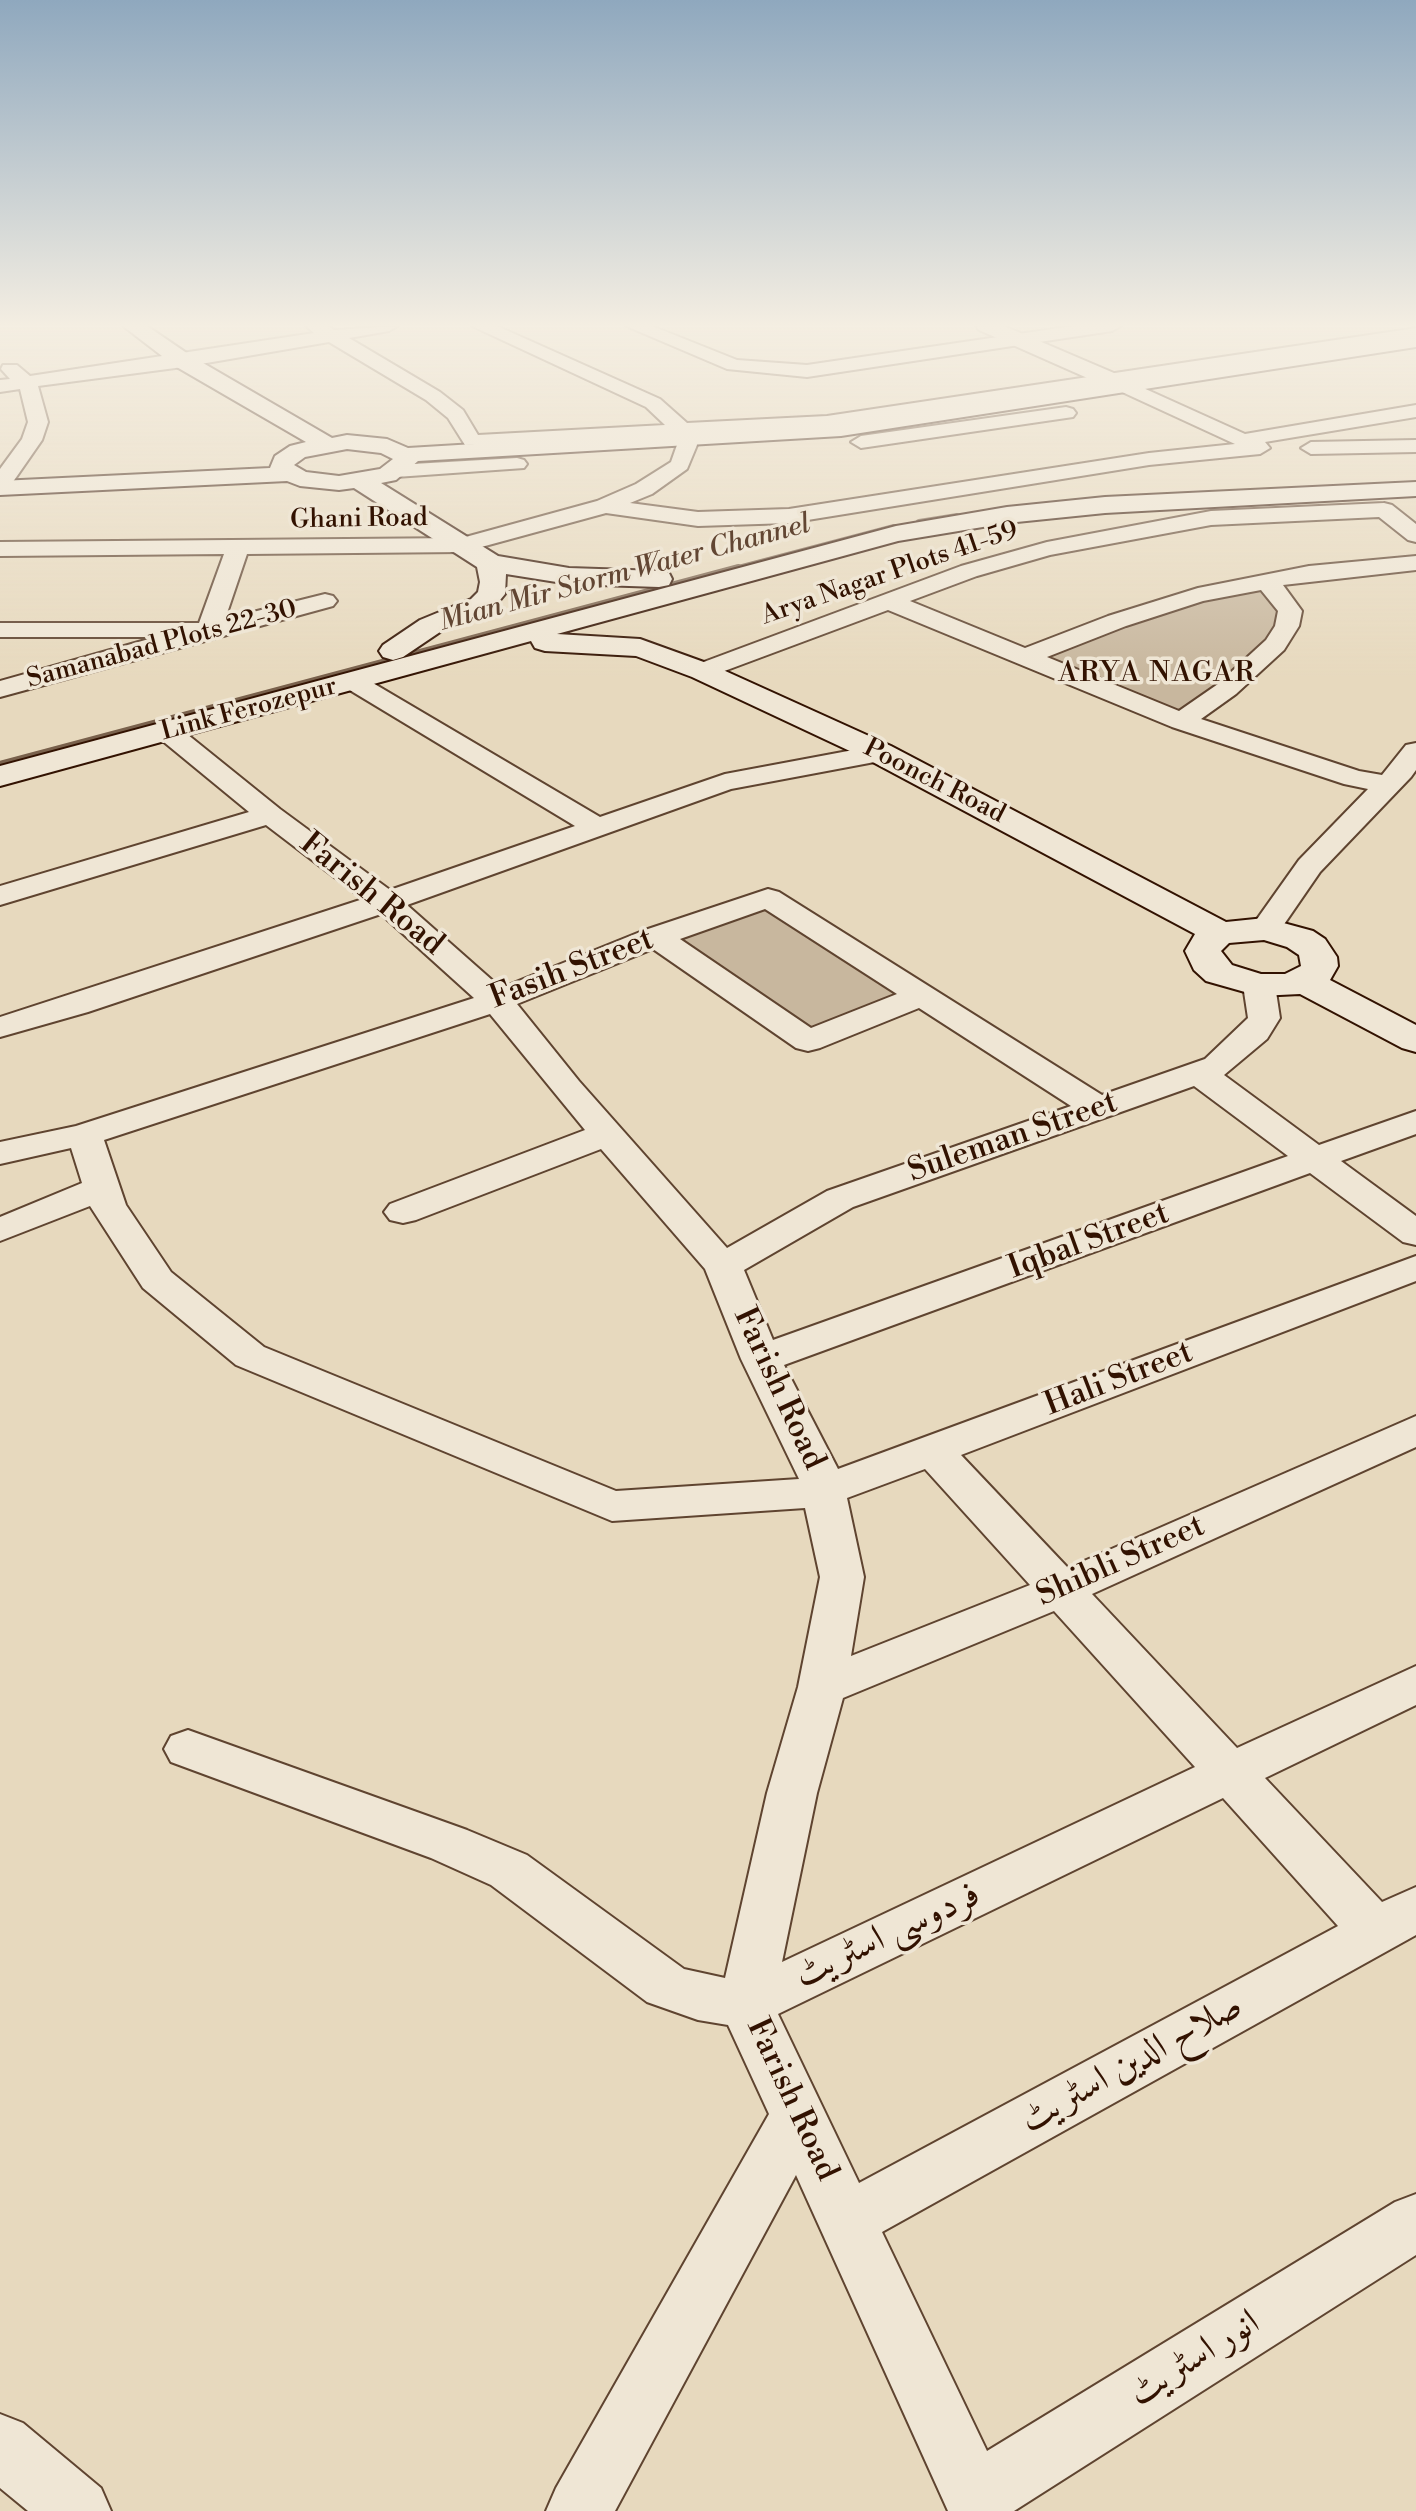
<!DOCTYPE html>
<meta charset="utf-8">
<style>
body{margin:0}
canvas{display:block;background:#e7d9be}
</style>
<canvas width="1416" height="2511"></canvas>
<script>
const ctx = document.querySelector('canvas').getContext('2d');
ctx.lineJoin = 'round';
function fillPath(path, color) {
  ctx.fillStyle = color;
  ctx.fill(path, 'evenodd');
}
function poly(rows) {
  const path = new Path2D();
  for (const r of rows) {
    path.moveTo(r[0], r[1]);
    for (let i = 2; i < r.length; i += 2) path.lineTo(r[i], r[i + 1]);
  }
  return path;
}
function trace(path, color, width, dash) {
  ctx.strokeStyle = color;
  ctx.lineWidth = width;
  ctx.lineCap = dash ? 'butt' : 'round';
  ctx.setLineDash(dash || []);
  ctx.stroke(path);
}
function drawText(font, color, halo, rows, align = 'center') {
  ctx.font = font + ' "Libre Bodoni",Amiri,serif';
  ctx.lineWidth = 7;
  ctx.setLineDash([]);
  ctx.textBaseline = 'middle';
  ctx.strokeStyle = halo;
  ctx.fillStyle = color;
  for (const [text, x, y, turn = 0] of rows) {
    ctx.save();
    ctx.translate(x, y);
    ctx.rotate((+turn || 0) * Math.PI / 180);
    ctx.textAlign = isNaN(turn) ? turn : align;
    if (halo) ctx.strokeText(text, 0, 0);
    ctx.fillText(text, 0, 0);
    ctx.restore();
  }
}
fillPath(poly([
 [1264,582,1284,611,1278,630,1181,722,1008,656],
 [768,898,922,996,808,1041,656,937]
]), '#c8b79e');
trace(poly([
 [919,522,957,516],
 [731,570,894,527]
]), '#79614c', 6);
trace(poly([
 [0,765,738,568]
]), '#79614c', 8);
const minor = poly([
 [306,326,328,326,334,330,398,326,389,331,349,338,440,392,463,410,478,435,665,425,646,407,472,326,497,326,660,399,687,423,827,416,1416,328,1416,338,1130,382,1245,434,1416,405,1416,417,1265,442,1270,448,1260,454,1149,465,789,523,698,526,606,513,463,552,247,554,225,619,325,594,333,596,337,601,333,606,0,697,0,681,156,637,0,637,0,623,199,623,224,554,0,556,0,542,462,538,597,501,636,484,671,462,677,445,676,436,465,445,448,418,426,400,329,342,183,367,38,386,48,422,42,440,8,489,0,490,0,469,22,439,28,422,20,389,0,392,0,380,10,379,1,369,3,365,17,365,30,376,314,333,306,326],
 [1120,383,1117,387,1120,391,1235,444,1149,453,789,509,698,512,630,503,652,494,687,469,697,445,696,435,827,428,1120,383],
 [626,326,652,326,737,360,807,365,1073,326,1121,326,1112,331,807,377,727,369,626,326],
 [1066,407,1073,409,1076,413,1073,417,861,448,851,442,861,436,1066,407],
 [1416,440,1416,452,1311,454,1301,448,1311,442,1416,440],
 [517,458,524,460,527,464,524,468,396,477,386,471,396,465,517,458],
 [1384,503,1392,505,1416,524,1416,542,1408,540,1379,517,1211,525,1050,555,977,576,910,601,1025,648,1108,616,1198,588,1309,566,1416,556,1416,570,1283,585,1302,611,1299,626,1284,650,1236,694,1201,719,1359,771,1382,775,1406,745,1416,743,1416,770,1411,777,1320,872,1276,936,1265,938,1254,936,1250,929,1299,860,1368,789,1344,784,1172,727,888,610,711,676,693,676,689,671,693,666,961,566,1047,542,1211,511,1384,503],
 [1261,590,1278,611,1275,626,1266,640,1218,684,1179,711,1047,657,1126,626,1203,601,1261,590],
 [352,673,361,676,600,817,725,774,880,745,890,747,894,753,890,759,880,761,731,789,407,905,501,988,645,930,768,889,779,892,1102,1095,1205,1059,1248,1018,1243,985,1248,978,1259,975,1270,978,1275,985,1280,1018,1267,1039,1224,1075,1319,1145,1416,1111,1416,1134,1341,1161,1416,1216,1416,1245,1403,1242,1310,1173,784,1365,838,1469,1416,1256,1416,1281,961,1455,1068,1568,1416,1416,1416,1447,1092,1594,1237,1748,1416,1666,1416,1705,1265,1778,1382,1902,1416,1887,1416,1935,882,2232,987,2451,1395,2202,1416,2194,1416,2255,1014,2511,948,2511,796,2175,615,2511,546,2511,556,2488,769,2114,728,2025,698,2020,647,2002,491,1885,431,1858,171,1762,164,1749,171,1736,188,1730,467,1830,527,1855,684,1969,725,1978,767,1793,798,1687,820,1577,805,1508,612,1521,236,1365,143,1288,90,1206,0,1241,0,1217,82,1183,71,1148,0,1164,0,1142,76,1126,474,998,381,914,88,1012,0,1037,0,1017,363,899,266,825,0,905,0,886,249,812,159,738,155,732,159,726,177,726,280,809,390,890,575,826,343,686,339,681,343,676,352,673],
 [765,909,897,994,811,1028,680,939,765,909],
 [653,949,796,1048,808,1051,820,1048,919,1008,1071,1106,827,1191,727,1248,579,1081,517,1004,653,949],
 [490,1014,585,1130,390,1204,384,1212,390,1220,403,1223,416,1220,601,1149,705,1269,741,1359,799,1479,616,1491,264,1347,171,1272,126,1205,104,1140,490,1014],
 [1194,1086,1288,1156,773,1340,744,1270,853,1207,1194,1086],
 [925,1469,1030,1585,851,1656,864,1577,847,1498,925,1469],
 [1054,1611,1195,1767,782,1962,817,1793,843,1698,1054,1611],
 [1223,1798,1338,1926,859,2183,778,2014,1223,1798],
 [0,2414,23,2423,101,2488,111,2511,28,2511,0,2488,0,2414]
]);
const tertiary = poly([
 [976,326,1004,326,1135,382,1138,387,1135,392,1119,392,979,330,976,326]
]);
const secondary = poly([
 [123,326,147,326,191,356,332,438,347,435,387,439,408,448,841,422,1416,335,1416,347,841,436,418,461,396,480,381,483,498,556,569,568,659,571,669,573,672,579,669,585,659,587,569,584,506,574,505,594,491,611,440,632,403,657,393,660,383,657,379,651,383,645,420,620,471,599,478,592,480,582,477,567,354,488,339,490,300,486,287,481,0,495,0,481,270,468,275,456,290,446,306,442,175,366,123,326],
 [347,449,381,453,393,459,380,469,339,476,306,472,294,465,305,457,347,449],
 [1416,482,1416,496,1105,513,1007,523,898,541,557,634,640,639,712,665,891,746,1226,922,1265,918,1313,931,1325,939,1337,957,1338,966,1330,980,1416,1025,1416,1052,1402,1048,1300,994,1259,996,1206,981,1194,970,1185,951,1195,934,869,760,692,677,636,656,545,651,535,648,531,641,0,786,0,766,896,526,1007,507,1105,497,1416,482],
 [1264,940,1287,947,1299,955,1301,966,1285,974,1261,974,1232,965,1221,951,1229,943,1264,940]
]);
trace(minor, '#5f4430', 4);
trace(tertiary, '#5f4430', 4);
trace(secondary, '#321201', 4);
fillPath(minor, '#efe6d5');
fillPath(tertiary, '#efe6d5');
fillPath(secondary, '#efe6d5');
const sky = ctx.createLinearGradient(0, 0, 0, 678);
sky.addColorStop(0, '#8fa8be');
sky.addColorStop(0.48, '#f4eee2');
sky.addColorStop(1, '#f4eee200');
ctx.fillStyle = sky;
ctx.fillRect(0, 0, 1416, 678);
drawText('26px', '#321201', '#efe6d5', [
 ["Ghani Road",359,520,-1],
 ["Arya Nagar Plots 41-59",890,574,-19],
 ["Samanabad Plots 22-30",162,645,-15],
 ["Link Ferozepur",249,710,-15],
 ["Poonch Road",934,782,27]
]);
drawText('italic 28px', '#624633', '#efe6d5', [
 ["Mian Mir Storm Water Channel",625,574,-15]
]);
ctx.letterSpacing = '2px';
drawText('28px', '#321201', '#efe6d5', [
 ["ARYA NAGAR",1157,674]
]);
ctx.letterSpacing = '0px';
drawText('32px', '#321201', '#efe6d5', [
 ["Farish Road",371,895,39],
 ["Fasih Street",572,970,-21],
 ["Suleman Street",1013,1138,-19],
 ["Iqbal Street",1089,1242,-20],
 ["Hali Street",1119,1380,-21],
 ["Farish Road",778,1389,65],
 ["Shibli Street",1121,1562,-24],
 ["Farish Road",791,2100,65]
]);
drawText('38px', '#321201', '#efe6d5', [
 ["فردوسی اسٹریٹ",888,1936,-25],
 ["صلاح الدین اسٹریٹ",1132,2064,-29],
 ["انور اسٹریٹ",1195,2359,-32]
]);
</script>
